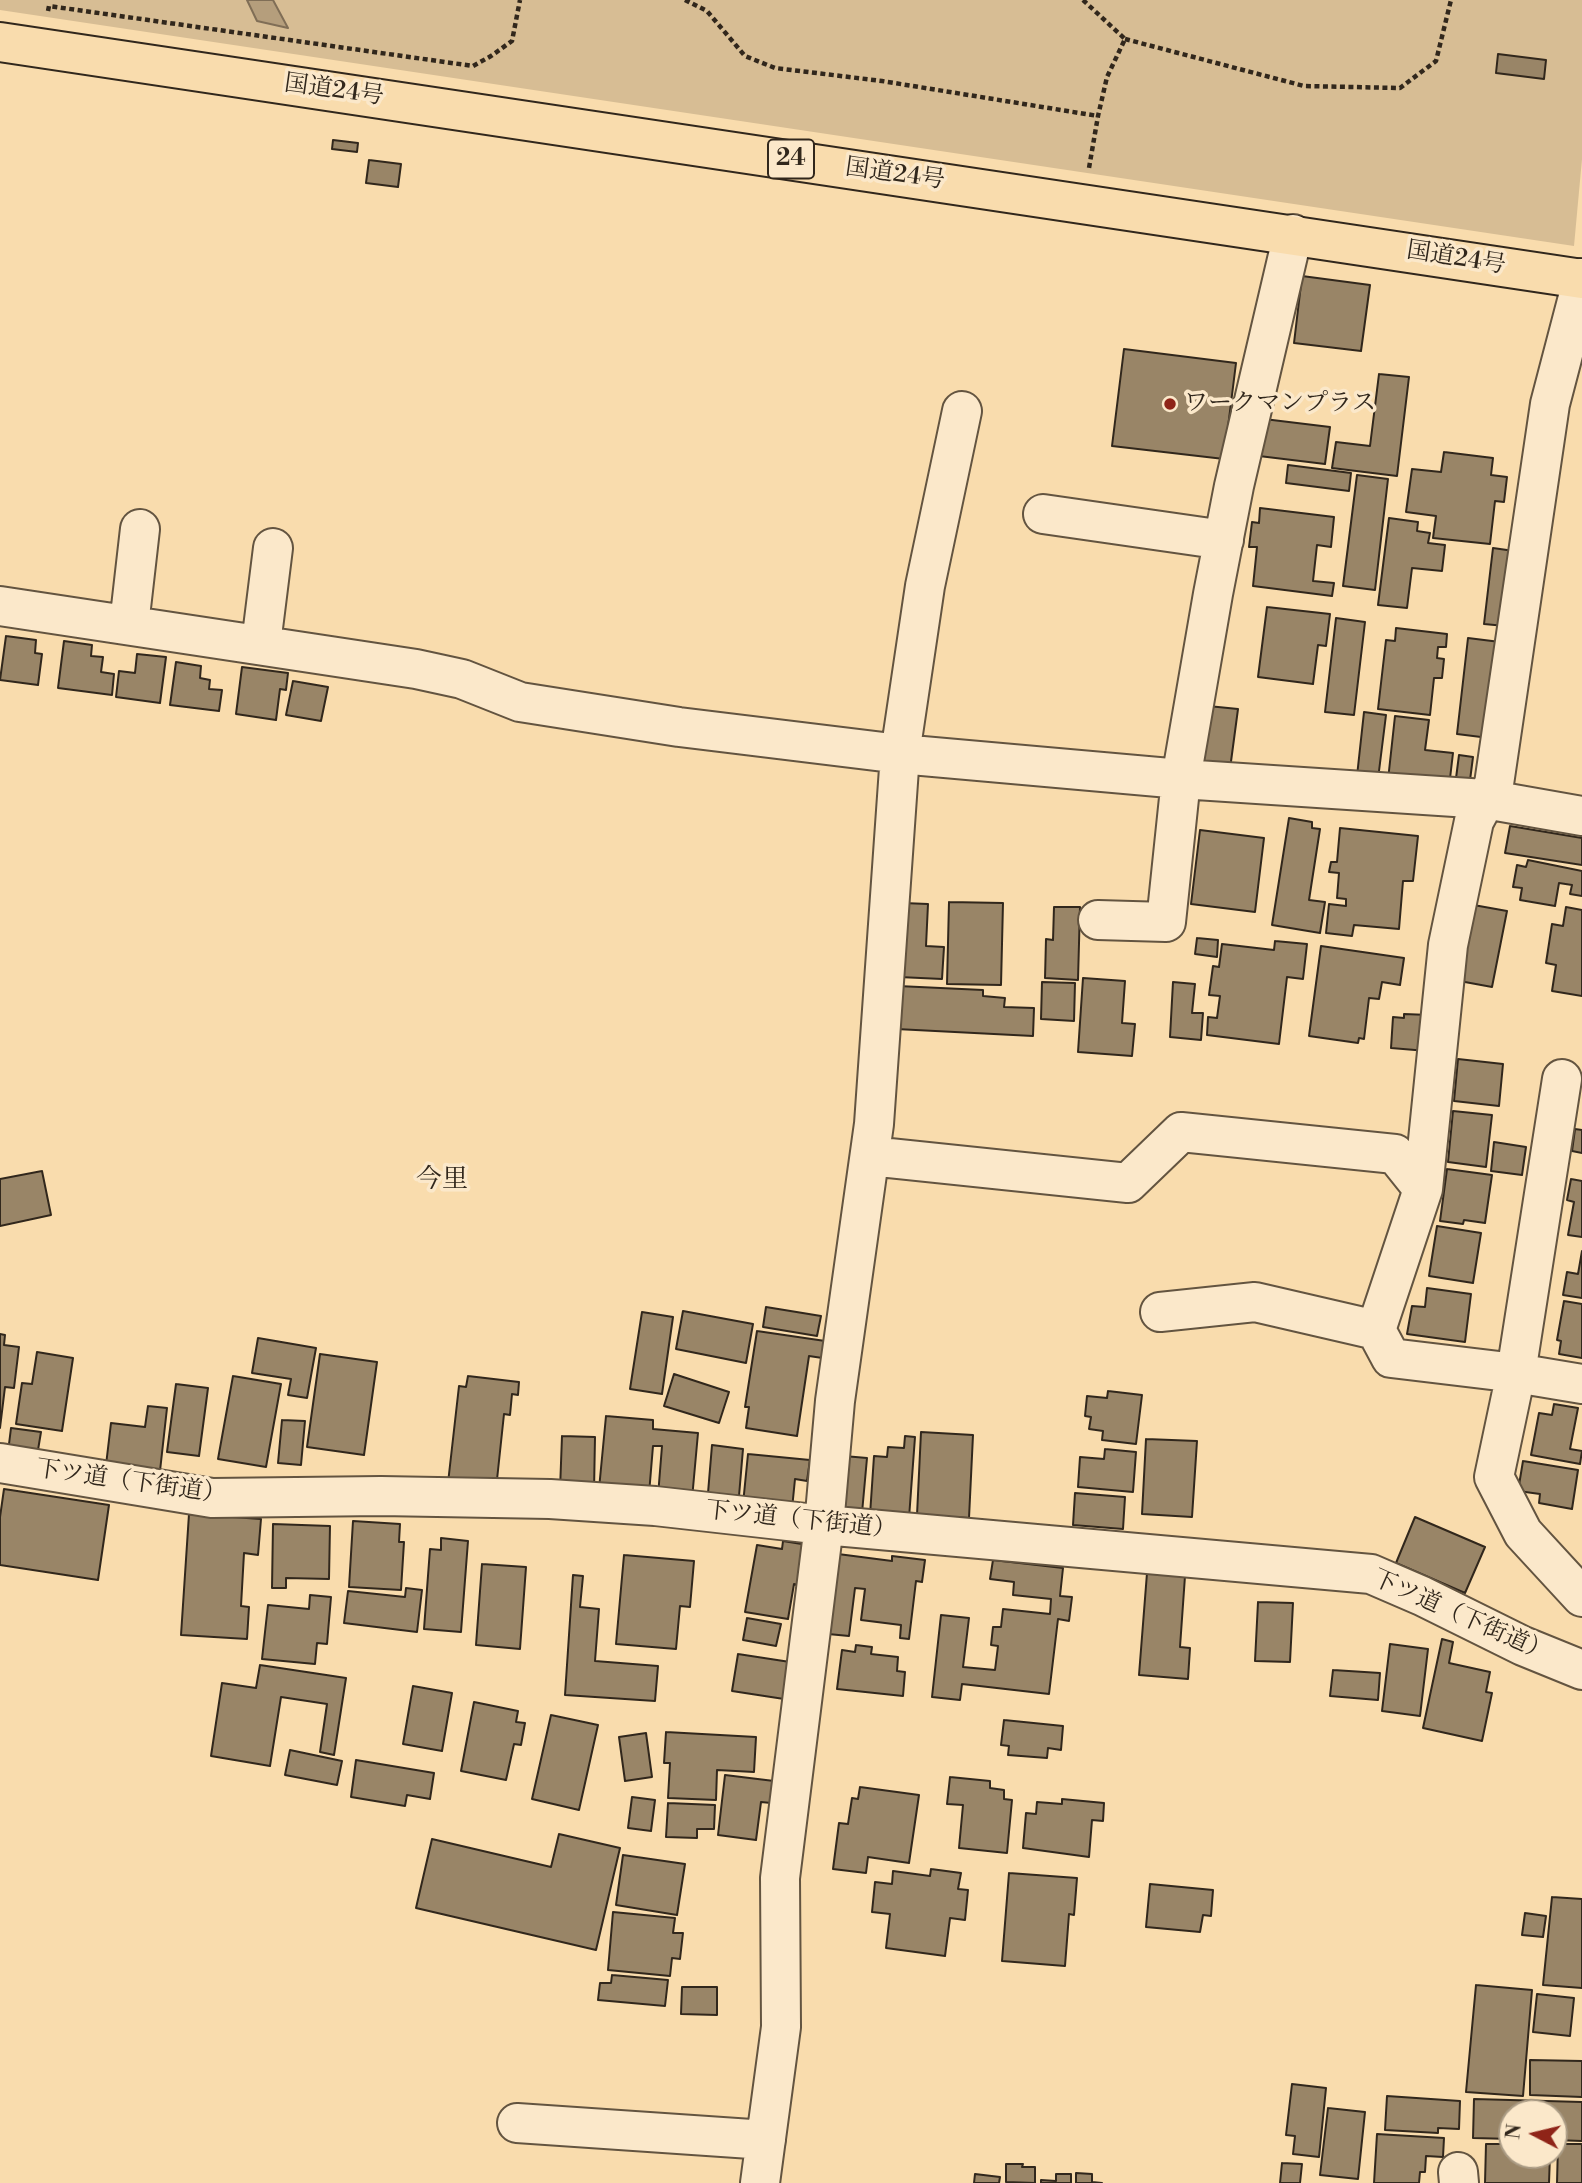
<!DOCTYPE html>
<meta charset="utf-8">
<style>
body{margin:0}
#map{position:relative;width:1582px;height:2183px;overflow:hidden;background:#f9dcad;font-family:"Libre Bodoni",serif}
canvas{display:block}
.north{position:absolute;left:1498px;top:2099px;width:70px;height:70px;box-sizing:border-box;background:#fbe8ca;border:2px solid #aa9b84;border-radius:50%;rotate:277deg;font-size:19px;font-weight:700;line-height:28px;text-align:center;color:#31271c}
.north::after{content:'';display:block;margin:auto;width:24px;height:32px;background:#8f2418;clip-path:polygon(50% 0,100% 100%,50% 72%,0 100%)}
</style>
<div id="map">
<canvas width="1582" height="2183"></canvas>
<div class="north">N</div>
</div>
<script>
const ctx = document.querySelector('canvas').getContext('2d');
ctx.lineJoin = 'round';
function fillPath(path, color) {
  ctx.fillStyle = color;
  ctx.fill(path, 'evenodd');
}
function poly(rows) {
  const path = new Path2D();
  for (const r of rows) {
    path.moveTo(r[0], r[1]);
    for (let i = 2; i < r.length; i += 2) path.lineTo(r[i], r[i + 1]);
  }
  return path;
}
function trace(path, color, width, dash) {
  ctx.strokeStyle = color;
  ctx.lineWidth = width;
  ctx.lineCap = dash ? 'butt' : 'round';
  ctx.setLineDash(dash || []);
  ctx.stroke(path);
}
function drawText(font, color, halo, rows, align = 'center') {
  ctx.font = font + ' "Libre Bodoni","Noto Serif JP",serif';
  ctx.lineWidth = 7;
  ctx.setLineDash([]);
  ctx.textBaseline = 'middle';
  ctx.strokeStyle = halo;
  ctx.fillStyle = color;
  for (const [text, x, y, turn = 0] of rows) {
    ctx.save();
    ctx.translate(x, y);
    ctx.rotate((+turn || 0) * Math.PI / 180);
    ctx.textAlign = isNaN(turn) ? turn : align;
    if (halo) ctx.strokeText(text, 0, 0);
    ctx.fillText(text, 0, 0);
    ctx.restore();
  }
}
fillPath(poly([
 [0,0,1582,0,1582,159,1574,246,0,10]
]), '#d7bd94');
const water = poly([
 [247,0,273,0,288,28,257,21,247,0]
]);
fillPath(water, '#b59e7c');
trace(water, '#806e56', 2);
const building = poly([
 [1498,54,1546,60,1544,79,1496,73,1498,54],
 [333,140,358,143,357,152,332,149,333,140],
 [369,160,401,164,398,187,366,183,369,160],
 [1302,276,1370,285,1361,351,1294,343,1302,276],
 [1124,349,1236,363,1224,459,1112,446,1124,349],
 [1379,374,1409,377,1397,476,1332,468,1336,442,1370,446,1379,374],
 [1264,419,1330,427,1325,464,1259,456,1264,419],
 [1444,452,1493,458,1491,475,1507,477,1504,502,1495,501,1490,544,1433,538,1436,516,1406,512,1412,469,1441,472,1444,452],
 [1288,465,1351,473,1349,491,1286,483,1288,465],
 [1357,475,1388,479,1375,590,1343,586,1357,475],
 [1260,508,1334,517,1331,547,1317,545,1313,581,1334,583,1332,596,1253,586,1257,547,1249,547,1252,522,1259,523,1260,508],
 [1389,518,1418,522,1417,531,1430,533,1428,543,1445,545,1442,571,1412,568,1407,608,1378,605,1389,518],
 [1493,548,1514,551,1505,626,1484,624,1493,548],
 [1267,607,1330,614,1326,646,1318,645,1313,684,1258,677,1267,607],
 [1336,618,1365,622,1354,715,1325,712,1336,618],
 [1396,628,1447,634,1446,647,1438,647,1437,658,1444,659,1442,678,1434,678,1430,715,1378,709,1386,640,1395,641,1396,628],
 [6,636,36,640,35,653,42,654,38,685,0,680,6,636],
 [1468,638,1500,642,1489,738,1457,734,1468,638],
 [64,641,92,645,91,656,103,657,101,672,114,674,112,695,58,688,64,641],
 [137,654,166,657,160,703,116,697,119,671,135,673,137,654],
 [176,662,201,666,200,678,210,680,209,689,222,690,219,711,170,705,176,662],
 [242,667,288,673,286,690,280,689,276,720,236,714,242,667],
 [293,681,328,687,321,721,286,715,293,681],
 [1208,706,1238,709,1230,769,1201,766,1208,706],
 [1364,712,1386,715,1378,779,1357,776,1364,712],
 [1395,716,1429,720,1425,750,1453,753,1449,787,1388,780,1395,716],
 [1459,755,1473,757,1469,788,1455,786,1459,755],
 [1289,818,1312,822,1312,828,1320,829,1309,900,1325,902,1320,933,1272,925,1289,818],
 [1510,826,1582,838,1582,865,1505,853,1510,826],
 [1340,828,1418,836,1413,881,1403,881,1399,929,1354,925,1352,936,1326,933,1329,904,1346,906,1346,899,1337,898,1339,873,1329,872,1331,862,1337,862,1340,828],
 [1200,830,1264,838,1255,912,1191,904,1200,830],
 [1528,860,1582,871,1582,896,1570,894,1572,885,1559,883,1555,906,1520,900,1522,888,1513,887,1517,865,1526,867,1528,860],
 [949,902,1003,903,1001,985,947,984,949,902],
 [903,903,928,904,926,946,944,947,942,979,899,977,903,903],
 [1468,904,1507,911,1492,987,1454,980,1468,904],
 [1054,907,1080,907,1078,980,1045,978,1046,939,1053,940,1054,907],
 [1566,907,1582,910,1582,996,1552,991,1556,965,1546,963,1552,924,1563,926,1566,907],
 [1197,938,1218,940,1217,957,1195,954,1197,938],
 [1275,941,1307,944,1303,979,1287,977,1279,1044,1207,1035,1208,1017,1217,1018,1220,996,1209,995,1213,966,1219,967,1222,944,1274,950,1275,941],
 [1321,946,1404,958,1400,985,1382,982,1379,999,1369,998,1364,1039,1359,1038,1358,1043,1309,1036,1321,946],
 [1083,978,1125,981,1122,1023,1135,1024,1132,1056,1078,1052,1083,978],
 [1042,982,1075,983,1074,1021,1041,1019,1042,982],
 [1173,982,1195,984,1192,1013,1203,1013,1201,1040,1170,1037,1173,982],
 [898,986,983,990,983,996,1005,998,1004,1007,1034,1008,1033,1036,896,1029,898,986],
 [1404,1014,1429,1015,1427,1051,1391,1048,1393,1017,1404,1018,1404,1014],
 [1458,1059,1503,1064,1499,1106,1454,1101,1458,1059],
 [1453,1111,1492,1115,1486,1167,1448,1162,1453,1111],
 [1575,1129,1582,1130,1582,1153,1572,1151,1575,1129],
 [1494,1142,1526,1147,1522,1175,1491,1171,1494,1142],
 [1447,1169,1492,1175,1485,1223,1464,1220,1463,1224,1440,1221,1447,1169],
 [42,1171,51,1215,0,1226,0,1179,42,1171],
 [1571,1179,1582,1181,1582,1237,1568,1235,1574,1202,1567,1200,1571,1179],
 [1437,1226,1481,1233,1473,1283,1429,1276,1437,1226],
 [1582,1251,1582,1298,1563,1295,1567,1272,1578,1274,1582,1251],
 [1427,1288,1471,1294,1465,1342,1407,1334,1412,1306,1425,1307,1427,1288],
 [1564,1301,1582,1304,1582,1358,1559,1354,1561,1341,1557,1340,1564,1301],
 [766,1307,821,1316,817,1336,763,1327,766,1307],
 [683,1311,753,1324,746,1363,676,1349,683,1311],
 [642,1312,673,1317,662,1394,630,1389,642,1312],
 [757,1331,832,1342,829,1359,809,1356,797,1436,746,1428,749,1407,745,1407,757,1331],
 [0,1334,5,1335,4,1345,19,1347,14,1388,5,1387,0,1428,0,1334],
 [258,1338,316,1348,307,1398,288,1395,291,1379,252,1373,258,1338],
 [37,1352,73,1358,62,1431,16,1424,22,1383,32,1384,37,1352],
 [320,1354,377,1362,364,1455,307,1447,320,1354],
 [674,1374,729,1392,719,1423,664,1406,674,1374],
 [233,1376,281,1384,266,1467,218,1459,233,1376],
 [468,1376,519,1382,518,1395,512,1394,510,1415,504,1414,496,1489,448,1483,459,1386,466,1387,468,1376],
 [176,1384,208,1388,199,1456,167,1452,176,1384],
 [1108,1391,1142,1395,1136,1444,1102,1440,1103,1431,1089,1429,1091,1417,1085,1416,1087,1396,1107,1398,1108,1391],
 [1554,1404,1578,1408,1570,1449,1582,1451,1580,1464,1531,1455,1539,1413,1552,1415,1554,1404],
 [148,1406,167,1408,160,1471,106,1465,111,1423,145,1427,148,1406],
 [606,1416,653,1420,653,1429,698,1433,692,1499,658,1496,662,1446,653,1446,649,1494,599,1489,606,1416],
 [282,1420,305,1421,301,1465,278,1463,282,1420],
 [11,1428,41,1432,37,1456,8,1452,11,1428],
 [921,1432,973,1435,969,1518,917,1515,921,1432],
 [562,1436,595,1437,594,1491,560,1490,562,1436],
 [905,1436,915,1437,909,1518,870,1515,874,1456,887,1457,888,1447,904,1448,905,1436],
 [1146,1439,1197,1441,1192,1517,1142,1514,1146,1439],
 [712,1445,743,1449,739,1496,708,1493,712,1445],
 [1105,1449,1136,1452,1133,1492,1078,1487,1080,1457,1104,1459,1105,1449],
 [748,1454,810,1460,807,1481,795,1479,792,1509,743,1504,748,1454],
 [844,1456,867,1458,862,1513,826,1510,844,1456],
 [1523,1461,1578,1470,1572,1509,1539,1503,1540,1494,1518,1491,1523,1461],
 [4,1489,109,1505,98,1580,0,1565,0,1517,4,1489],
 [1075,1493,1125,1497,1123,1529,1073,1525,1075,1493],
 [189,1514,261,1519,258,1555,244,1553,241,1606,249,1607,247,1639,181,1635,189,1514],
 [1415,1517,1485,1547,1465,1593,1396,1563,1415,1517],
 [353,1521,400,1524,399,1542,404,1542,401,1590,349,1587,353,1521],
 [273,1524,330,1526,329,1579,286,1578,286,1588,272,1588,273,1524],
 [441,1538,468,1541,461,1632,424,1629,430,1549,441,1550,441,1538],
 [783,1541,808,1545,802,1586,794,1584,788,1619,745,1612,757,1545,782,1549,783,1541],
 [838,1554,892,1561,892,1556,925,1560,922,1582,916,1581,909,1639,900,1638,901,1625,861,1620,865,1589,855,1588,849,1636,828,1634,838,1554],
 [624,1555,694,1561,690,1607,680,1606,676,1649,616,1644,624,1555],
 [993,1560,1063,1568,1060,1596,1072,1597,1069,1621,1058,1619,1049,1694,962,1684,960,1700,932,1697,941,1615,969,1618,963,1667,995,1670,998,1646,991,1645,993,1627,1001,1627,1003,1609,1050,1614,1051,1599,1013,1595,1014,1582,990,1579,993,1560],
 [482,1564,526,1567,520,1649,476,1645,482,1564],
 [1147,1573,1185,1576,1180,1647,1190,1648,1188,1679,1139,1675,1147,1573],
 [573,1575,583,1576,580,1607,599,1609,595,1661,658,1666,655,1701,565,1695,573,1575],
 [406,1588,422,1590,417,1632,344,1623,348,1591,405,1597,406,1588],
 [310,1595,331,1597,327,1644,317,1643,315,1664,262,1659,268,1605,309,1609,310,1595],
 [1258,1602,1293,1603,1290,1662,1255,1661,1258,1602],
 [747,1618,781,1624,776,1646,743,1640,747,1618],
 [1442,1639,1453,1642,1449,1663,1490,1672,1486,1692,1492,1693,1482,1741,1423,1728,1442,1639],
 [1390,1644,1428,1649,1420,1716,1382,1711,1390,1644],
 [856,1645,872,1647,871,1654,898,1657,897,1671,905,1672,903,1696,837,1689,842,1650,855,1652,856,1645],
 [738,1654,790,1662,784,1699,732,1691,738,1654],
 [260,1665,346,1678,334,1755,320,1752,327,1704,281,1697,270,1766,211,1756,222,1683,256,1688,260,1665],
 [1333,1670,1380,1673,1378,1700,1330,1696,1333,1670],
 [413,1686,452,1693,442,1751,403,1744,413,1686],
 [474,1702,518,1711,516,1722,525,1723,521,1745,514,1744,506,1780,461,1771,474,1702],
 [551,1715,598,1725,579,1810,532,1799,551,1715],
 [1004,1720,1063,1726,1061,1750,1048,1748,1047,1758,1008,1755,1009,1746,1001,1745,1004,1720],
 [666,1732,756,1737,754,1772,717,1770,716,1800,668,1798,670,1763,664,1763,666,1732],
 [646,1733,652,1777,625,1781,619,1737,646,1733],
 [290,1750,342,1761,337,1785,285,1775,290,1750],
 [356,1760,434,1773,430,1799,407,1795,405,1806,351,1797,356,1760],
 [725,1775,774,1781,771,1803,761,1802,756,1840,718,1835,725,1775],
 [950,1777,990,1781,990,1788,1004,1790,1004,1799,1012,1800,1007,1853,959,1848,963,1805,947,1804,950,1777],
 [860,1787,919,1795,909,1863,868,1857,866,1873,833,1869,839,1823,848,1824,852,1798,858,1799,860,1787],
 [632,1797,655,1800,651,1831,628,1828,632,1797],
 [1062,1799,1104,1803,1103,1821,1092,1820,1089,1857,1023,1848,1026,1813,1036,1814,1037,1802,1062,1804,1062,1799],
 [668,1803,715,1805,714,1829,697,1829,697,1838,666,1837,668,1803],
 [559,1834,620,1848,596,1950,416,1908,432,1839,551,1867,559,1834],
 [623,1855,685,1864,677,1915,616,1905,623,1855],
 [931,1869,961,1873,958,1889,968,1890,965,1920,950,1918,945,1956,886,1948,890,1914,872,1912,875,1882,892,1884,893,1871,930,1876,931,1869],
 [1009,1873,1077,1878,1074,1915,1069,1914,1065,1966,1002,1961,1009,1873],
 [1150,1884,1213,1890,1211,1916,1203,1915,1200,1932,1146,1927,1150,1884],
 [1552,1897,1582,1899,1582,1988,1543,1985,1552,1897],
 [613,1912,675,1918,673,1933,683,1933,680,1959,672,1958,670,1976,608,1970,613,1912],
 [1525,1913,1546,1916,1543,1937,1522,1935,1525,1913],
 [612,1975,668,1980,665,2006,598,2000,600,1983,611,1983,612,1975],
 [1476,1985,1532,1990,1523,2096,1466,2092,1476,1985],
 [682,1987,717,1987,717,2015,681,2014,682,1987],
 [1537,1994,1574,1998,1570,2036,1533,2032,1537,1994],
 [1530,2060,1582,2061,1582,2097,1530,2095,1530,2060],
 [1292,2084,1326,2088,1319,2157,1293,2154,1295,2136,1286,2135,1292,2084],
 [1387,2096,1460,2101,1459,2129,1438,2128,1438,2133,1385,2130,1387,2096],
 [1474,2099,1582,2102,1582,2141,1554,2140,1554,2113,1512,2113,1512,2139,1473,2138,1474,2099],
 [1328,2108,1365,2112,1358,2179,1320,2175,1328,2108],
 [1377,2134,1444,2138,1443,2157,1426,2156,1425,2172,1420,2172,1419,2183,1374,2183,1377,2134],
 [1486,2144,1512,2144,1512,2155,1550,2155,1549,2183,1485,2183,1486,2144],
 [1558,2144,1582,2144,1582,2183,1557,2183,1558,2144],
 [1282,2163,1302,2164,1300,2183,1280,2183,1282,2163],
 [1006,2164,1023,2164,1022,2167,1035,2167,1035,2183,1006,2182,1006,2164],
 [1076,2173,1092,2174,1092,2182,1102,2183,1076,2183,1076,2173],
 [975,2174,1000,2177,999,2183,974,2183,975,2174],
 [1056,2174,1071,2174,1071,2183,1041,2183,1041,2180,1056,2181,1056,2174]
]);
fillPath(building, '#998567');
trace(building, '#31271c', 2);
const minor = poly([
 [1580,278,1578,297,1550,404,1494,784,1474,821,1448,945,1423,1189,1376,1330,1391,1358,1516,1373,1582,1384],
 [1043,514,1224,540],
 [0,606,416,669,462,679,520,702,679,727,900,754,1181,779,1485,799,1582,816],
 [129,625,140,529],
 [261,644,273,548],
 [1098,920,1166,922,1181,779,1213,594,1234,486,1293,234],
 [1562,1079,1516,1373,1494,1477,1523,1533,1582,1597],
 [870,1156,1128,1183,1181,1132,1395,1154,1423,1189],
 [1160,1312,1255,1302,1376,1330],
 [0,1463,212,1498,381,1496,550,1499,655,1506,824,1525,1371,1574,1422,1596,1523,1646,1582,1670],
 [517,2123,766,2140],
 [1458,2172,1459,2183],
 [760,2183,781,2027,780,1878,824,1525,835,1401,874,1124,900,754,925,586,962,411]
]);
const trunk = poly([
 [0,42,1582,279]
]);
trace(minor, '#635440', 42);
trace(trunk, '#31271c', 42);
trace(poly([
 [685,0,707,11,745,56,775,68,882,81,1098,116],
 [1083,0,1125,39,1107,77,1098,116,1089,168],
 [48,11,49,6,473,66,491,56,512,41,520,0],
 [1125,39,1304,86,1400,88,1436,61,1451,0]
]), '#31271c', 4.5, [5, 3.5]);
trace(minor, '#fbe8ca', 38);
trace(trunk, '#f9dcad', 38);
for (const [x, y, r, color] of [
 [1170,404,7,"#8f2418"]
]) {
  const dot = new Path2D();
  dot.arc(x, y, r, 0, 2 * Math.PI);
  ctx.fillStyle = color;
  ctx.fill(dot);
  trace(dot, '#fbe8ca', 2.5);
}
for (const [x, y, w] of [
 [791,159,46]
]) {
  const box = new Path2D();
  box.roundRect(x - w / 2, y - 19.5, w, 39, 5);
  ctx.fillStyle = '#fbe8ca';
  ctx.fill(box);
  trace(box, '#31271c', 2);
}
drawText('bold 23px', '#31271c', null, [
 ["24",791,159]
]);
drawText('24px', '#31271c', '#fbe8ca', [
 ["国道24号",334,91,8],
 ["国道24号",895,175,8],
 ["国道24号",1456,259,9],
 ["下ツ道（下街道）",131,1483,8],
 ["下ツ道（下街道）",801,1521,6],
 ["下ツ道（下街道）",1461,1617,24]
]);
drawText('24px', '#31271c', '#fbe8ca', [
 ["ワークマンプラス",1184,404]
], 'left');
drawText('26px', '#31271c', '#fbe8ca', [
 ["今里",442,1181]
]);
</script>
